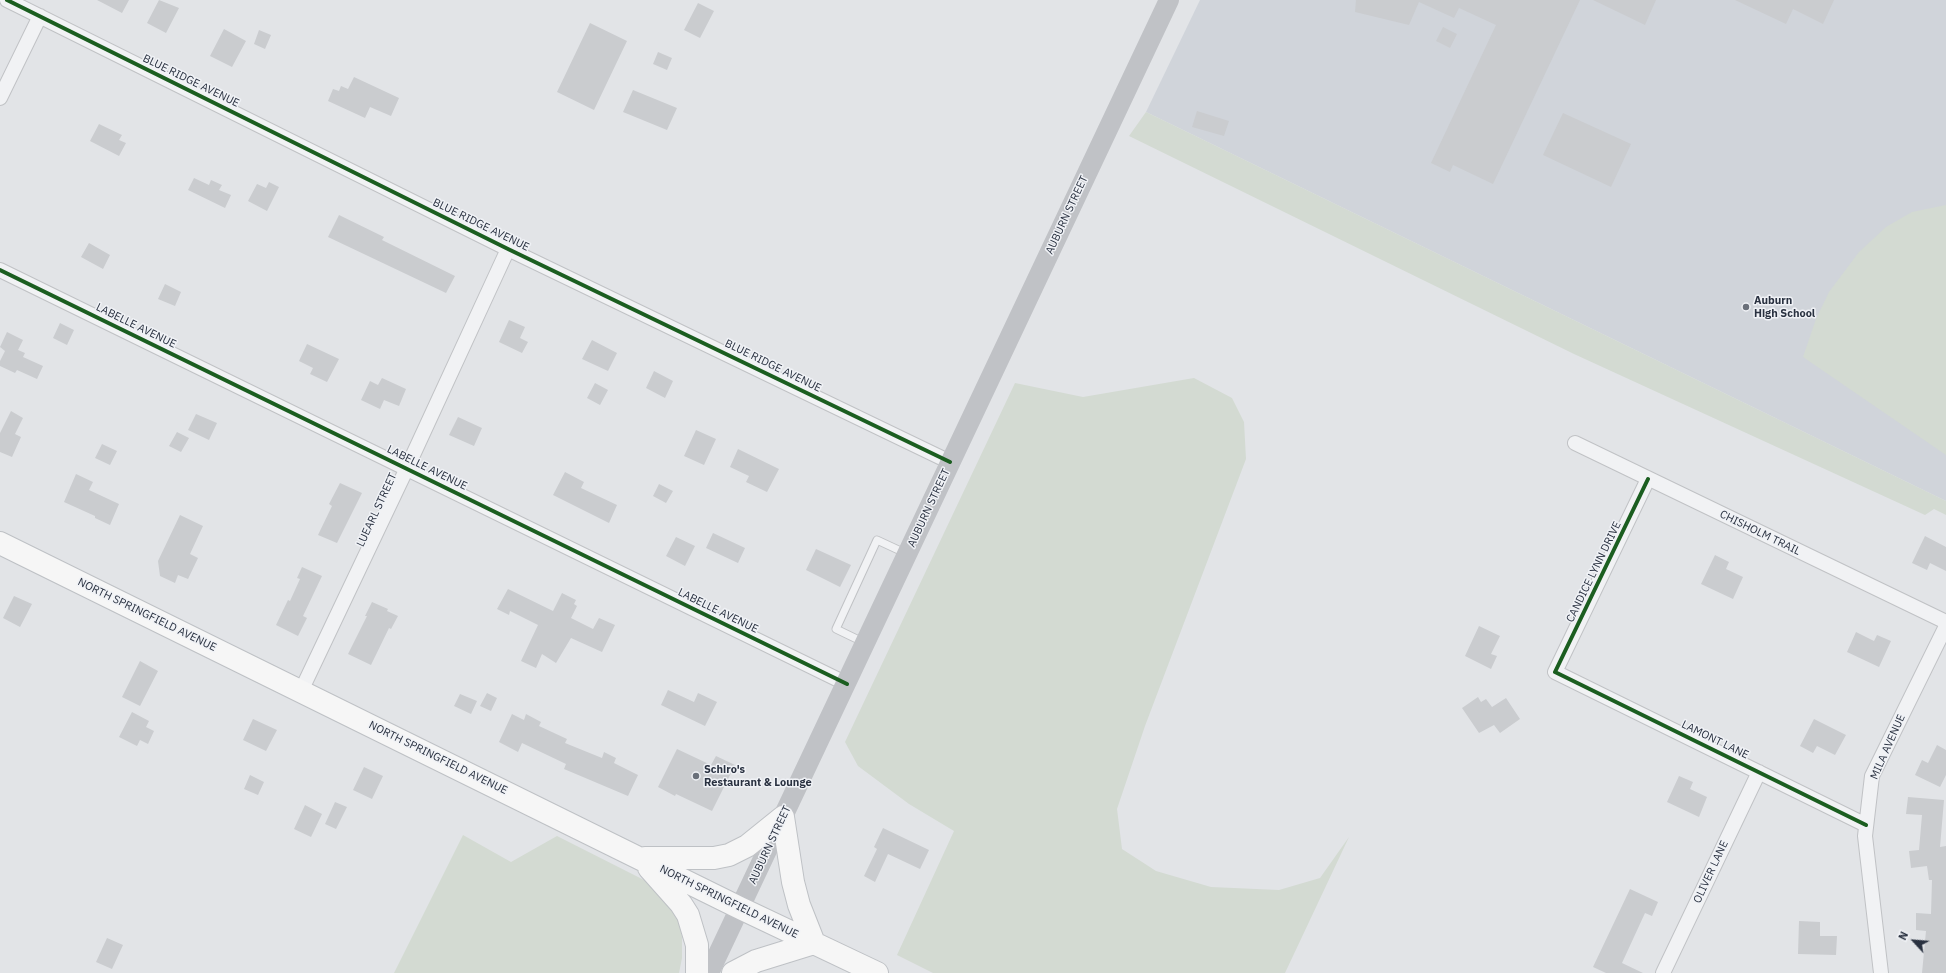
<!DOCTYPE html>
<style>
body{margin:0}
#map{position:relative;width:1946px;height:973px;overflow:hidden;background:#e2e4e7;font-family:"IBM Plex Sans",sans-serif}
canvas{display:block}
.north{position:absolute;left:1894px;top:921px;width:40px;height:40px;-webkit-text-stroke:3px #f0f2f6;paint-order:stroke;rotate:296deg;font-size:11px;font-weight:700;line-height:16px;text-align:center;color:#293140}
.north::after{content:'';display:block;margin:auto;width:14px;height:18px;background:#293140;clip-path:polygon(50% 0,100% 100%,50% 72%,0 100%)}
</style>
<div id="map">
<canvas width="1946" height="973"></canvas>
<div class="north">N</div>
</div>
<script>
const ctx = document.querySelector('canvas').getContext('2d');
ctx.lineJoin = 'round';
function fillPath(path, color) {
  ctx.fillStyle = color;
  ctx.fill(path, 'evenodd');
}
function poly(rows) {
  const path = new Path2D();
  for (const r of rows) {
    path.moveTo(r[0], r[1]);
    for (let i = 2; i < r.length; i += 2) path.lineTo(r[i], r[i + 1]);
  }
  return path;
}
function trace(path, color, width, dash) {
  ctx.strokeStyle = color;
  ctx.lineWidth = width;
  ctx.lineCap = dash ? 'butt' : 'round';
  ctx.setLineDash(dash || []);
  ctx.stroke(path);
}
function drawText(font, color, halo, rows, align = 'center') {
  ctx.font = font + ' "IBM Plex Sans",sans-serif';
  ctx.lineWidth = 3;
  ctx.setLineDash([]);
  ctx.textBaseline = 'middle';
  ctx.strokeStyle = halo;
  ctx.fillStyle = color;
  for (const [text, x, y, turn = 0] of rows) {
    ctx.save();
    ctx.translate(x, y);
    ctx.rotate((+turn || 0) * Math.PI / 180);
    ctx.textAlign = isNaN(turn) ? turn : align;
    if (halo) ctx.strokeText(text, 0, 0);
    ctx.fillText(text, 0, 0);
    ctx.restore();
  }
}
fillPath(poly([
 [1200,0,1946,0,1946,501,1146,112]
]), '#d0d4da');
fillPath(poly([
 [1146,112,1946,501,1946,515,1934,509,1925,515,1574,354,1129,136],
 [1946,205,1946,455,1803,357,1816,319,1829,292,1859,252,1886,227,1912,212],
 [1194,378,1232,398,1244,422,1246,459,1145,726,1117,809,1122,849,1156,871,1211,887,1279,890,1320,878,1349,837,1285,973,933,973,897,955,954,831,909,804,858,766,845,742,1015,383,1083,397],
 [463,835,511,862,557,836,646,881,678,917,682,937,682,958,679,973,394,973]
]), '#d3dad2');
fillPath(poly([
 [97,0,129,0,122,13],
 [159,0,179,8,166,33,147,23],
 [1356,0,1580,0,1493,184,1453,165,1450,172,1431,163,1496,25,1459,8,1454,18,1419,2,1409,25,1355,12],
 [1593,0,1656,0,1645,25],
 [1735,0,1834,0,1823,24,1793,9,1786,24],
 [698,3,714,11,700,38,684,30],
 [590,23,627,41,594,110,557,92],
 [1443,27,1457,34,1450,48,1436,41],
 [224,29,246,41,232,67,210,56],
 [259,30,271,35,265,49,254,44],
 [658,52,672,58,667,70,653,64],
 [354,77,399,98,391,116,370,107,365,118,328,101,333,89,339,91,341,86,348,89],
 [633,90,677,108,667,130,623,112],
 [1197,111,1229,121,1224,136,1192,127],
 [1563,113,1631,144,1611,187,1543,155],
 [99,124,122,135,119,140,126,143,119,156,90,141],
 [194,178,209,185,211,180,222,185,219,190,231,195,225,208,188,190],
 [269,182,279,187,267,211,248,201,257,184,266,188],
 [339,215,384,237,382,240,455,276,446,293,328,237],
 [89,243,110,255,103,269,81,257],
 [165,284,181,292,175,306,158,299],
 [509,320,525,327,520,338,528,342,522,353,499,342],
 [60,323,74,330,67,345,53,338],
 [7,332,23,340,18,350,25,353,23,357,43,366,37,379,17,370,15,373,0,366,0,361,5,351,0,347],
 [592,340,617,353,608,371,582,359],
 [307,344,339,359,327,382,310,374,313,368,299,361],
 [654,371,673,381,665,398,646,388],
 [382,378,406,389,399,406,384,400,380,409,361,400,370,381,378,385],
 [595,383,608,390,600,405,587,398],
 [11,411,23,418,15,434,21,437,12,457,0,452,0,433],
 [196,414,217,423,209,440,188,430],
 [458,417,482,428,474,446,449,435],
 [696,430,716,439,704,465,684,456],
 [177,432,189,438,181,452,169,446],
 [102,444,117,451,110,465,95,458],
 [738,449,779,469,767,492,746,482,749,476,730,467],
 [565,472,584,482,581,488,617,505,609,523,553,495],
 [76,474,93,482,89,490,119,504,110,525,95,518,95,516,64,502],
 [340,483,362,493,337,543,318,535,332,506,329,504],
 [659,484,673,491,666,503,653,496],
 [180,515,203,526,190,554,198,558,188,579,178,575,175,583,160,576,158,561],
 [713,533,745,548,738,563,706,548],
 [1925,536,1946,547,1946,571,1930,563,1927,570,1912,563],
 [676,537,695,546,685,566,666,556],
 [816,549,851,565,840,587,806,570],
 [1715,555,1729,562,1726,569,1743,577,1733,599,1701,584],
 [302,567,322,576,303,616,307,618,298,636,276,625,288,600,290,601,300,579,297,578],
 [508,589,553,611,562,593,576,600,574,604,577,606,571,618,593,629,599,618,615,625,602,652,571,638,556,663,542,654,536,668,521,661,538,625,510,611,509,615,497,609],
 [14,596,32,604,20,627,3,618],
 [372,602,388,609,387,611,398,616,391,629,389,628,371,665,348,654,367,616,365,616],
 [1479,626,1500,636,1491,654,1497,656,1491,669,1465,656],
 [1856,632,1874,641,1877,635,1891,641,1879,667,1847,652],
 [140,661,158,671,140,706,122,697],
 [668,690,694,702,698,693,717,702,705,726,661,705],
 [487,693,497,698,491,711,480,706],
 [460,694,477,701,471,714,454,706],
 [1478,697,1481,702,1486,699,1492,707,1506,698,1520,719,1500,733,1494,725,1479,733,1462,708],
 [132,712,149,721,146,727,154,731,148,744,140,740,137,746,119,737],
 [512,714,524,720,526,714,541,722,539,726,567,739,565,743,602,758,604,752,616,758,614,763,638,775,628,796,564,769,566,764,522,743,518,752,499,742],
 [253,719,277,730,266,751,243,740],
 [1814,719,1846,735,1835,755,1817,746,1813,753,1800,746],
 [1937,745,1946,750,1946,775,1940,787,1915,775,1922,760,1928,763],
 [677,749,711,765,716,756,735,765,712,811,676,794,675,796,658,787],
 [364,767,383,776,372,799,353,790],
 [250,775,264,782,258,795,244,789],
 [1679,776,1693,782,1690,789,1707,797,1699,817,1667,802],
 [1908,797,1944,800,1940,847,1946,846,1946,973,1922,973,1926,931,1916,930,1916,913,1931,914,1932,880,1929,880,1927,866,1911,868,1909,851,1919,850,1922,815,1906,814],
 [335,802,347,807,336,829,325,824],
 [305,805,322,814,311,837,294,829],
 [883,828,929,850,920,869,888,854,875,882,864,876,877,849,874,847],
 [1630,889,1658,902,1652,916,1645,913,1622,963,1643,973,1606,973,1593,967],
 [1799,921,1820,922,1820,936,1837,936,1836,955,1798,954],
 [107,938,123,945,112,969,96,962]
]), '#cacccf');
const lane = poly([
 [863,642,836,629,877,540,905,553]
]);
const street = poly([
 [7,0,508,249,950,462],
 [0,98,40,16],
 [0,270,847,684],
 [1575,443,1946,622],
 [1648,479,1555,672,1866,825],
 [301,691,407,468,508,249],
 [1663,973,1759,772],
 [1881,973,1865,836,1872,776,1946,626]
]);
const primary = poly([
 [0,543,740,908,877,973],
 [645,858,714,858,729,855,747,846,783,817],
 [649,868,681,904,688,915,697,945,697,973],
 [733,973,756,961,814,943,799,905,793,882,783,817]
]);
trace(lane, '#c0c2c5', 9);
trace(street, '#c0c2c5', 16);
trace(primary, '#bec1c5', 24);
trace(lane, '#f1f2f4', 7);
trace(street, '#f1f2f4', 14);
trace(poly([
 [709,973,1169,0]
]), '#c0c2c6', 20);
trace(primary, '#f6f6f6', 22);
trace(poly([
 [7,0,508,249,950,462],
 [0,270,847,684],
 [1648,479,1555,672,1866,825]
]), '#1b5e20', 4);
for (const [x, y, r, color] of [
 [1746,307,4,"#6a707a"],
 [696,776,4,"#6a707a"]
]) {
  const dot = new Path2D();
  dot.arc(x, y, r, 0, 2 * Math.PI);
  ctx.fillStyle = color;
  ctx.fill(dot);
  trace(dot, '#f0f2f6', 1.5);
}
drawText('11px', '#293140', '#f0f2f6', [
 ["BLUE RIDGE AVENUE",191,81,26],
 ["AUBURN STREET",1067,215,-65],
 ["BLUE RIDGE AVENUE",481,225,26],
 ["LABELLE AVENUE",136,326,26],
 ["BLUE RIDGE AVENUE",773,366,26],
 ["LABELLE AVENUE",427,468,26],
 ["AUBURN STREET",929,508,-65],
 ["LUEARL STREET",377,510,-65],
 ["CHISHOLM TRAIL",1760,533,26],
 ["CANDICE LYNN DRIVE",1594,572,-64],
 ["LABELLE AVENUE",718,611,26],
 ["NORTH SPRINGFIELD AVENUE",147,615,26],
 ["LAMONT LANE",1715,740,26],
 ["MILA AVENUE",1888,747,-66],
 ["NORTH SPRINGFIELD AVENUE",438,758,26],
 ["AUBURN STREET",770,845,-65],
 ["OLIVER LANE",1711,872,-65],
 ["NORTH SPRINGFIELD AVENUE",729,902,26]
]);
drawText('bold 11px', '#293140', '#f0f2f6', [
 ["Auburn",1754,301],
 ["High School",1754,314],
 ["Schiro's",704,770],
 ["Restaurant & Lounge",704,783]
], 'left');
</script>
